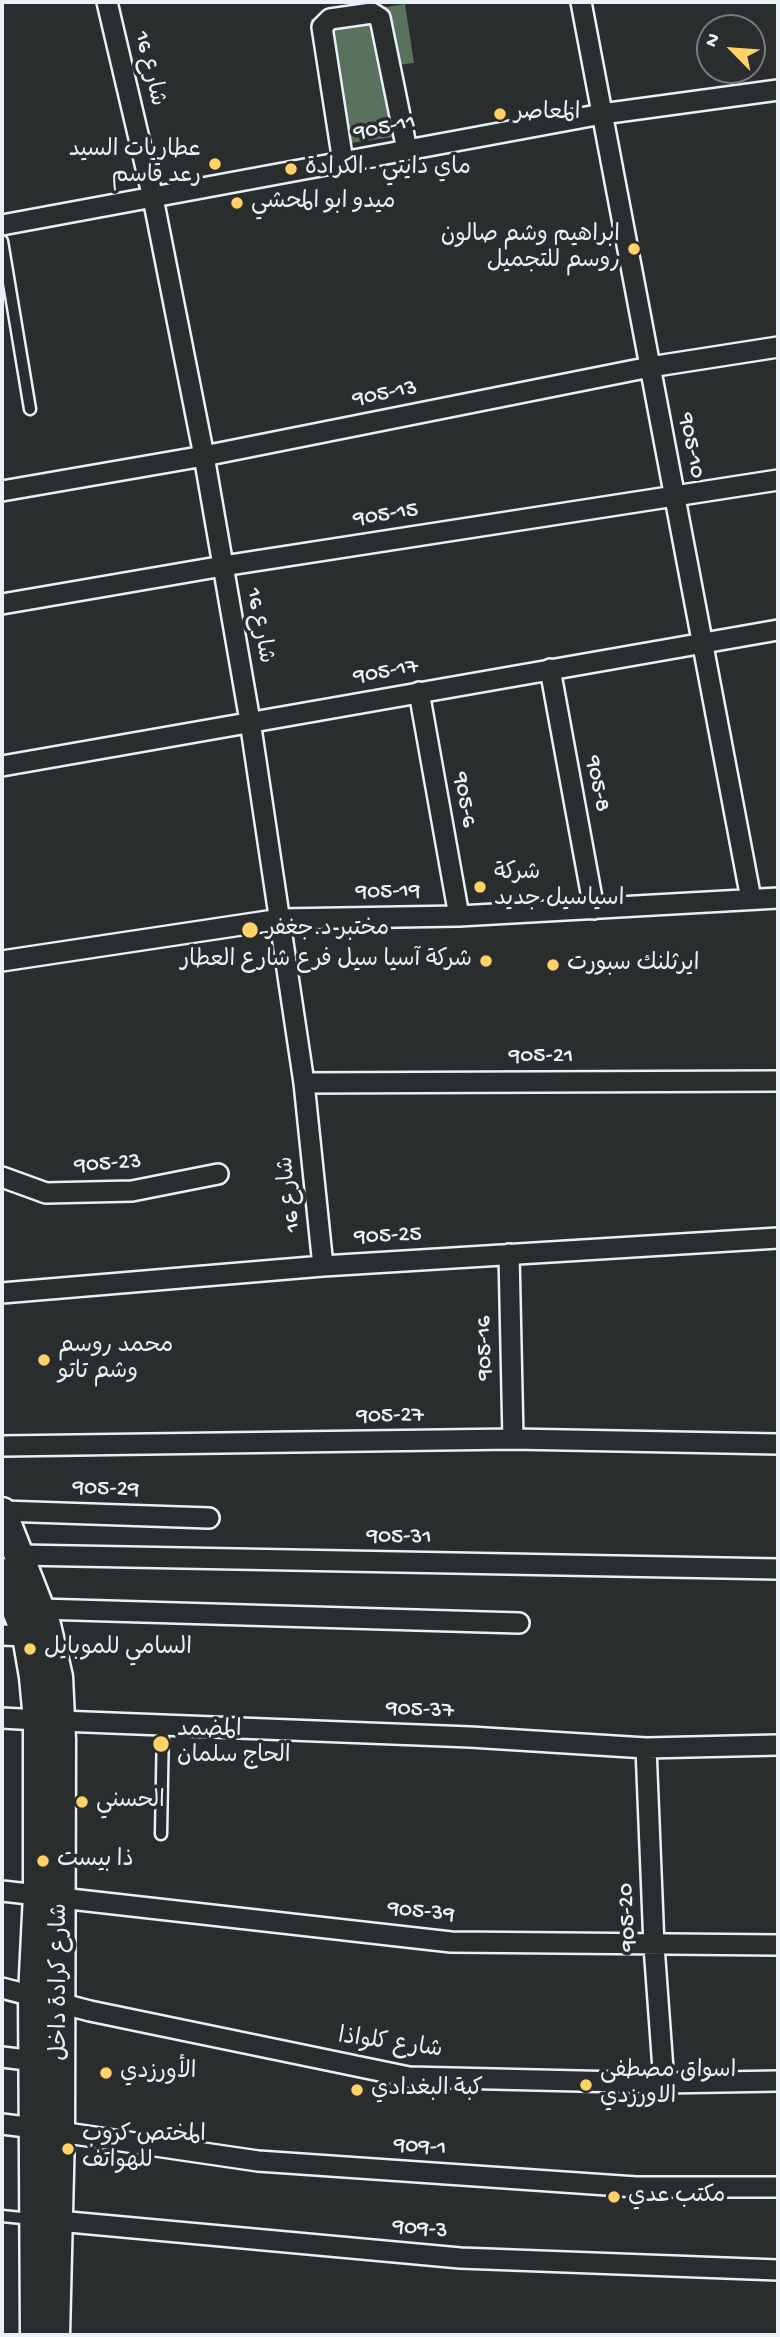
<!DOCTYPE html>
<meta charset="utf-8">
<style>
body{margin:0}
#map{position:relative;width:780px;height:2337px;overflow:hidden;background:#2a2d2e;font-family:"Gochi Hand",sans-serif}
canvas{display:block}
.frame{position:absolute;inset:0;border:4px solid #e8f1f8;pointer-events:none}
.north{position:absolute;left:696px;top:14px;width:70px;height:70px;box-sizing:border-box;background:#2a2d2e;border:2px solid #767b7f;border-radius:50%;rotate:295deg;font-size:19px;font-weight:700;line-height:28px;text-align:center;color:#e8f1f8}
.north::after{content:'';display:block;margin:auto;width:24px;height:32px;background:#ffd166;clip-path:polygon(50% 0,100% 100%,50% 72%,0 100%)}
</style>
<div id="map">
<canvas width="780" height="2337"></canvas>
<div class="frame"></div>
<div class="north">N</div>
</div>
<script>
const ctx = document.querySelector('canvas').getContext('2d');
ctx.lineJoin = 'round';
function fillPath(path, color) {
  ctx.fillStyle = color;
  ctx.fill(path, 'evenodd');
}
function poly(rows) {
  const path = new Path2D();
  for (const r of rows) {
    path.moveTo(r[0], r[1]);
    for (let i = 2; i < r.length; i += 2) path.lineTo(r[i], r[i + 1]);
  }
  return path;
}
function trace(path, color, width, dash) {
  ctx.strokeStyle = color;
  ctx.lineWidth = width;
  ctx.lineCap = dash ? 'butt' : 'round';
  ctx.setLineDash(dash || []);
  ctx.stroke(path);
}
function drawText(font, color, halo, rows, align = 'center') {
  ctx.font = font + ' "Gochi Hand","Playpen Sans Arabic",sans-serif';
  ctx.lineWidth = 7;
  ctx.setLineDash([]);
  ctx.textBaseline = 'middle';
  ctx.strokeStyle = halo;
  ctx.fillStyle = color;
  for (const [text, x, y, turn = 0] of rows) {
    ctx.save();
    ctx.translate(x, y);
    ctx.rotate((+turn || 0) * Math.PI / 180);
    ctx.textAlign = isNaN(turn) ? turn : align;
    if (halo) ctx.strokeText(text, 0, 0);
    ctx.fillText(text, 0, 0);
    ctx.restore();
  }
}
fillPath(poly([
 [405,4,414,63,395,65,406,135,331,146,311,19]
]), '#5a715e');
const service = poly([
 [2,241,30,409],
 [161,1834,163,1725],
 [2,2216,32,2219]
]);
const minor = poly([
 [107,2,153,198,204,456,250,721,304,1083,323,1266],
 [581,2,751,899],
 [343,162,322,27,330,19,372,13,380,18,407,150],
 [2,225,602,114,778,90],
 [2,491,204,456,650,367,778,347],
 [2,604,223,566,778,480],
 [550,669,594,909],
 [419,692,459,916],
 [2,766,778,630],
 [2,961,281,919,459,916,778,898],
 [304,1083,778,1081],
 [2,1177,46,1193,132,1191,218,1174],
 [509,1254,513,1439],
 [2,1293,323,1266,778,1238],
 [2,1446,513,1439,778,1444],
 [2,1511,209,1518],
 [20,1555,778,1569],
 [40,1609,519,1623],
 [2,1635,27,1636],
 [2,1718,38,1720],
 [60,1721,470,1737,646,1748,778,1745],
 [646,1748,654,1946,664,2083],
 [2,1891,38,1895],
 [61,1898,451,1942,778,1945],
 [2,1988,90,2011,409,2077,664,2083,778,2081],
 [2,2057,35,2061],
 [2,2124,34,2128],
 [60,2132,258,2161,636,2187,778,2187],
 [58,2221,460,2258,778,2270]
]);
const secondary = poly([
 [2,1512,46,1625,58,1677,61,1740,60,2132,55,2335],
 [2,1573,27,1636,34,1677,38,1720,38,1895,33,1995,35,2335]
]);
trace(service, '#e8f1f8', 15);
trace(minor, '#e8f1f8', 24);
trace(secondary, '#e8f1f8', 33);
trace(service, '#2a2d2e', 10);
trace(minor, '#2a2d2e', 19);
trace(secondary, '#2a2d2e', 28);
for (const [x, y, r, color] of [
 [500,114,7,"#ffd166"],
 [215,164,7,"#ffd166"],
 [291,169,7,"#ffd166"],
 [237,203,7,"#ffd166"],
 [634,249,7,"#ffd166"],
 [480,887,7,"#ffd166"],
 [250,930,9,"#ffd166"],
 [486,961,7,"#ffd166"],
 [553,965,7,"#ffd166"],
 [44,1360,7,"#ffd166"],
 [30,1649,7,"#ffd166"],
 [161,1744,9,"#ffd166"],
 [82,1802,7,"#ffd166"],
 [43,1861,7,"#ffd166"],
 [106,2073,7,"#ffd166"],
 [586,2085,7,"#ffd166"],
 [357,2090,7,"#ffd166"],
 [68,2149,7,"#ffd166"],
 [614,2197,7,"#ffd166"]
]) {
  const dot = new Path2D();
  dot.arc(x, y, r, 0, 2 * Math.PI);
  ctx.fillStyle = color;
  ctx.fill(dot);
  trace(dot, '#2a2d2e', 2.5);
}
drawText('23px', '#e8f1f8', '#2a2d2e', [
 ["شارع 16",148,69,77],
 ["905-11",385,129,-11],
 ["905-13",385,395,-11],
 ["905-10",690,446,79],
 ["905-15",386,516,-9],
 ["شارع 16",258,626,80],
 ["905-17",386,673,-10],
 ["905-8",596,784,79],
 ["905-6",463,800,80],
 ["905-19",388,893,-1],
 ["905-21",541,1057],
 ["905-23",108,1165,-4],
 ["شارع 16",291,1194,-96],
 ["905-25",388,1237,-3],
 ["905-16",486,1348,-91],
 ["905-27",390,1417,-1],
 ["905-29",106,1490,2],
 ["905-31",399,1538,1],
 ["905-37",420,1711,2],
 ["905-39",421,1913,6],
 ["905-20",629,1917,-93],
 ["شارع كرادة داخل",61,1982,-90],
 ["شارع كلواذا",390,2045,8],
 ["909-1",420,2148,4],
 ["909-3",420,2230,5]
]);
drawText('23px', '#e8f1f8', '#2a2d2e', [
 ["المعاصر",514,114],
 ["عطاريات السيد",201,151,"right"],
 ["رعد قاسم",201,177,"right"],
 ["ماي دايتي - الكرادة",305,169],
 ["ميدو ابو المحشي",251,203],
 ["ابراهيم وشم صالون",620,236,"right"],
 ["روسم للتجميل",620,262,"right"],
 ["شركة",494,874],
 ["اسياسيل جديد",494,900],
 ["مختبر د.جغفر",266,930],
 ["شركة آسيا سيل فرع شارع العطار",472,961,"right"],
 ["ايرثلنك سبورت",567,965],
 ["محمد روسم",58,1347],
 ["وشم تاتو",58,1373],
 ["السامي للموبايل",44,1649],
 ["المضمد",177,1731],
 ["الحاج سلمان",177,1757],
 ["الحسني",96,1802],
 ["ذا بيست",57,1861],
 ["اسواق مصطفى",600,2072],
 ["الاورزدي",600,2098],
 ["الأورزدي",120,2073],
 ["كبة البغدادي",371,2090],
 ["المختص كروب",82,2136],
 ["للهواتف",82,2162],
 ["مكتب عدي",628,2197]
], 'left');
</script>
